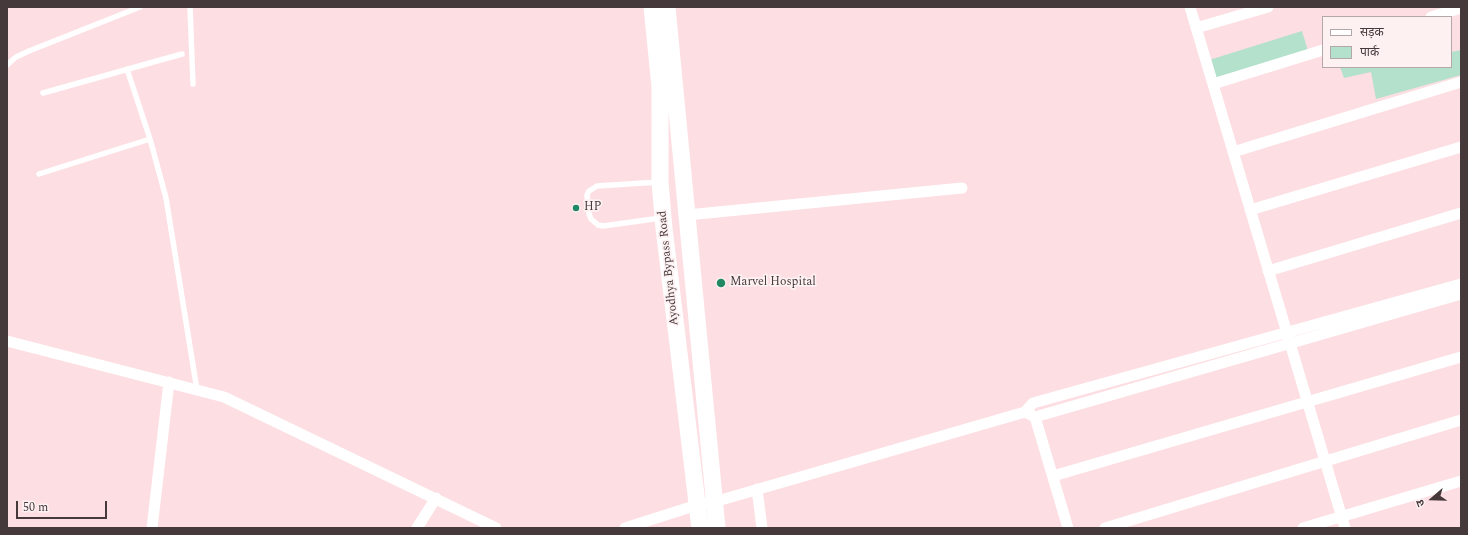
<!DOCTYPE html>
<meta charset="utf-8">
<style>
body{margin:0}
#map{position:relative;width:1468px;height:535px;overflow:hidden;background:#fddee2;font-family:Spectral,"Noto Sans Devanagari",serif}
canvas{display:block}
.frame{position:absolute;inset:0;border:8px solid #46393b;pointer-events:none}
.legend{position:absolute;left:1322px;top:16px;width:130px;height:52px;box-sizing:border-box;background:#fdf1f2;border:1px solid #b4a7a9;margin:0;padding:5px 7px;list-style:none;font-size:12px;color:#46393b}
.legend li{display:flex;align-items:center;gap:8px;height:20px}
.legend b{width:20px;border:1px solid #b4a7a9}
.north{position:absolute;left:1412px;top:479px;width:40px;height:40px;-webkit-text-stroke:3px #fdf1f2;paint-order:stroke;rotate:250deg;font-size:11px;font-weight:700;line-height:16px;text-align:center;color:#46393b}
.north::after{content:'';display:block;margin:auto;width:14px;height:18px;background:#46393b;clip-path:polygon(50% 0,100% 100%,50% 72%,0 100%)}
.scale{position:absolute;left:16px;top:501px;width:91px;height:18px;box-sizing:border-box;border:2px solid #46393b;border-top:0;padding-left:5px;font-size:12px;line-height:14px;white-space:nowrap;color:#46393b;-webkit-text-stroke:3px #fdf1f2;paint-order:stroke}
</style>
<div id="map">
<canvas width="1468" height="535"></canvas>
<div class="frame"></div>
<ul class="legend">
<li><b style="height:5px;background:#fff"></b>सड़क</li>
<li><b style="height:11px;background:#b3e1cb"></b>पार्क</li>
</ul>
<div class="north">उ</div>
<div class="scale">50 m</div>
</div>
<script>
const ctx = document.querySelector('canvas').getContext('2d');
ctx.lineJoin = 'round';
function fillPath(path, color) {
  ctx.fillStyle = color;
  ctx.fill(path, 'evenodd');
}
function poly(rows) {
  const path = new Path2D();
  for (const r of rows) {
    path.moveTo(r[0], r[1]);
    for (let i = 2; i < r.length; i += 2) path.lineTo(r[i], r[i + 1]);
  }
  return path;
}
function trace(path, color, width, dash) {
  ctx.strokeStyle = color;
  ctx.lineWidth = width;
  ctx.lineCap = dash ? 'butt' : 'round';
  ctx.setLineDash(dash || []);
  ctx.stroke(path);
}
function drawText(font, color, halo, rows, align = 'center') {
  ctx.font = font + ' Spectral,serif';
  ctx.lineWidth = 3.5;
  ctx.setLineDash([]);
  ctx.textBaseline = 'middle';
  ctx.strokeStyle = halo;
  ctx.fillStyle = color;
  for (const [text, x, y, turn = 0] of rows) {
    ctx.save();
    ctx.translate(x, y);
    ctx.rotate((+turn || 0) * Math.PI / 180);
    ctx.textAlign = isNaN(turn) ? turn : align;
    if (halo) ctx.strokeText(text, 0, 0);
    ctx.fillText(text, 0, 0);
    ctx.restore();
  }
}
fillPath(poly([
 [1302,31,1310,58,1213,84,1206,61],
 [1461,50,1461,75,1376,99,1371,72,1344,78,1340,67,1451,67,1451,52]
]), '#b3e1cb');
trace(poly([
 [190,7,193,84],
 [7,65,16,57,29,51,140,7],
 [127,69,150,139,166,198,197,390],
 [43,93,182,54],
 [39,174,150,139],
 [659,182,597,186,589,191,587,195,589,214,591,219,598,225,603,226,661,218]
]), '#fff', 5.5);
trace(poly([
 [1190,7,1345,528],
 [1431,17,1461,8],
 [1196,28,1268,7],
 [1213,84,1323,50],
 [1233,152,1461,82],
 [1250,210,1461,147],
 [687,215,962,188],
 [1268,271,1461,213],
 [7,341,224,397,496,528],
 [1025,412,1035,417,1461,294],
 [1035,417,1068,528],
 [1053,476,1461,357],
 [757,489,762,528],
 [152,528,169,382],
 [417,528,436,498],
 [625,528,697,505,714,502,1025,412,1033,403,1461,284],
 [1105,528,1461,420],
 [1303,528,1461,481]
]), '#fff', 11);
trace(poly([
 [652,7,660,87,660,182,664,228,700,528],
 [667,7,717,528]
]), '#fff', 17);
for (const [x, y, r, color] of [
 [576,208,4,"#208864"],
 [721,283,5,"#208864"]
]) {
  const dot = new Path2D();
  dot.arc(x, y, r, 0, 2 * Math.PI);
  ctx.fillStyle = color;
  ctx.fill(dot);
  trace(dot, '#fdf1f2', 1.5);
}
drawText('12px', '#46393b', '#fdf1f2', [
 ["HP",584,208],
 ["Marvel Hospital",730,283]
], 'left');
drawText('12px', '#46393b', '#fdf1f2', [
 ["Ayodhya Bypass Road",669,268,-96]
]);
</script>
